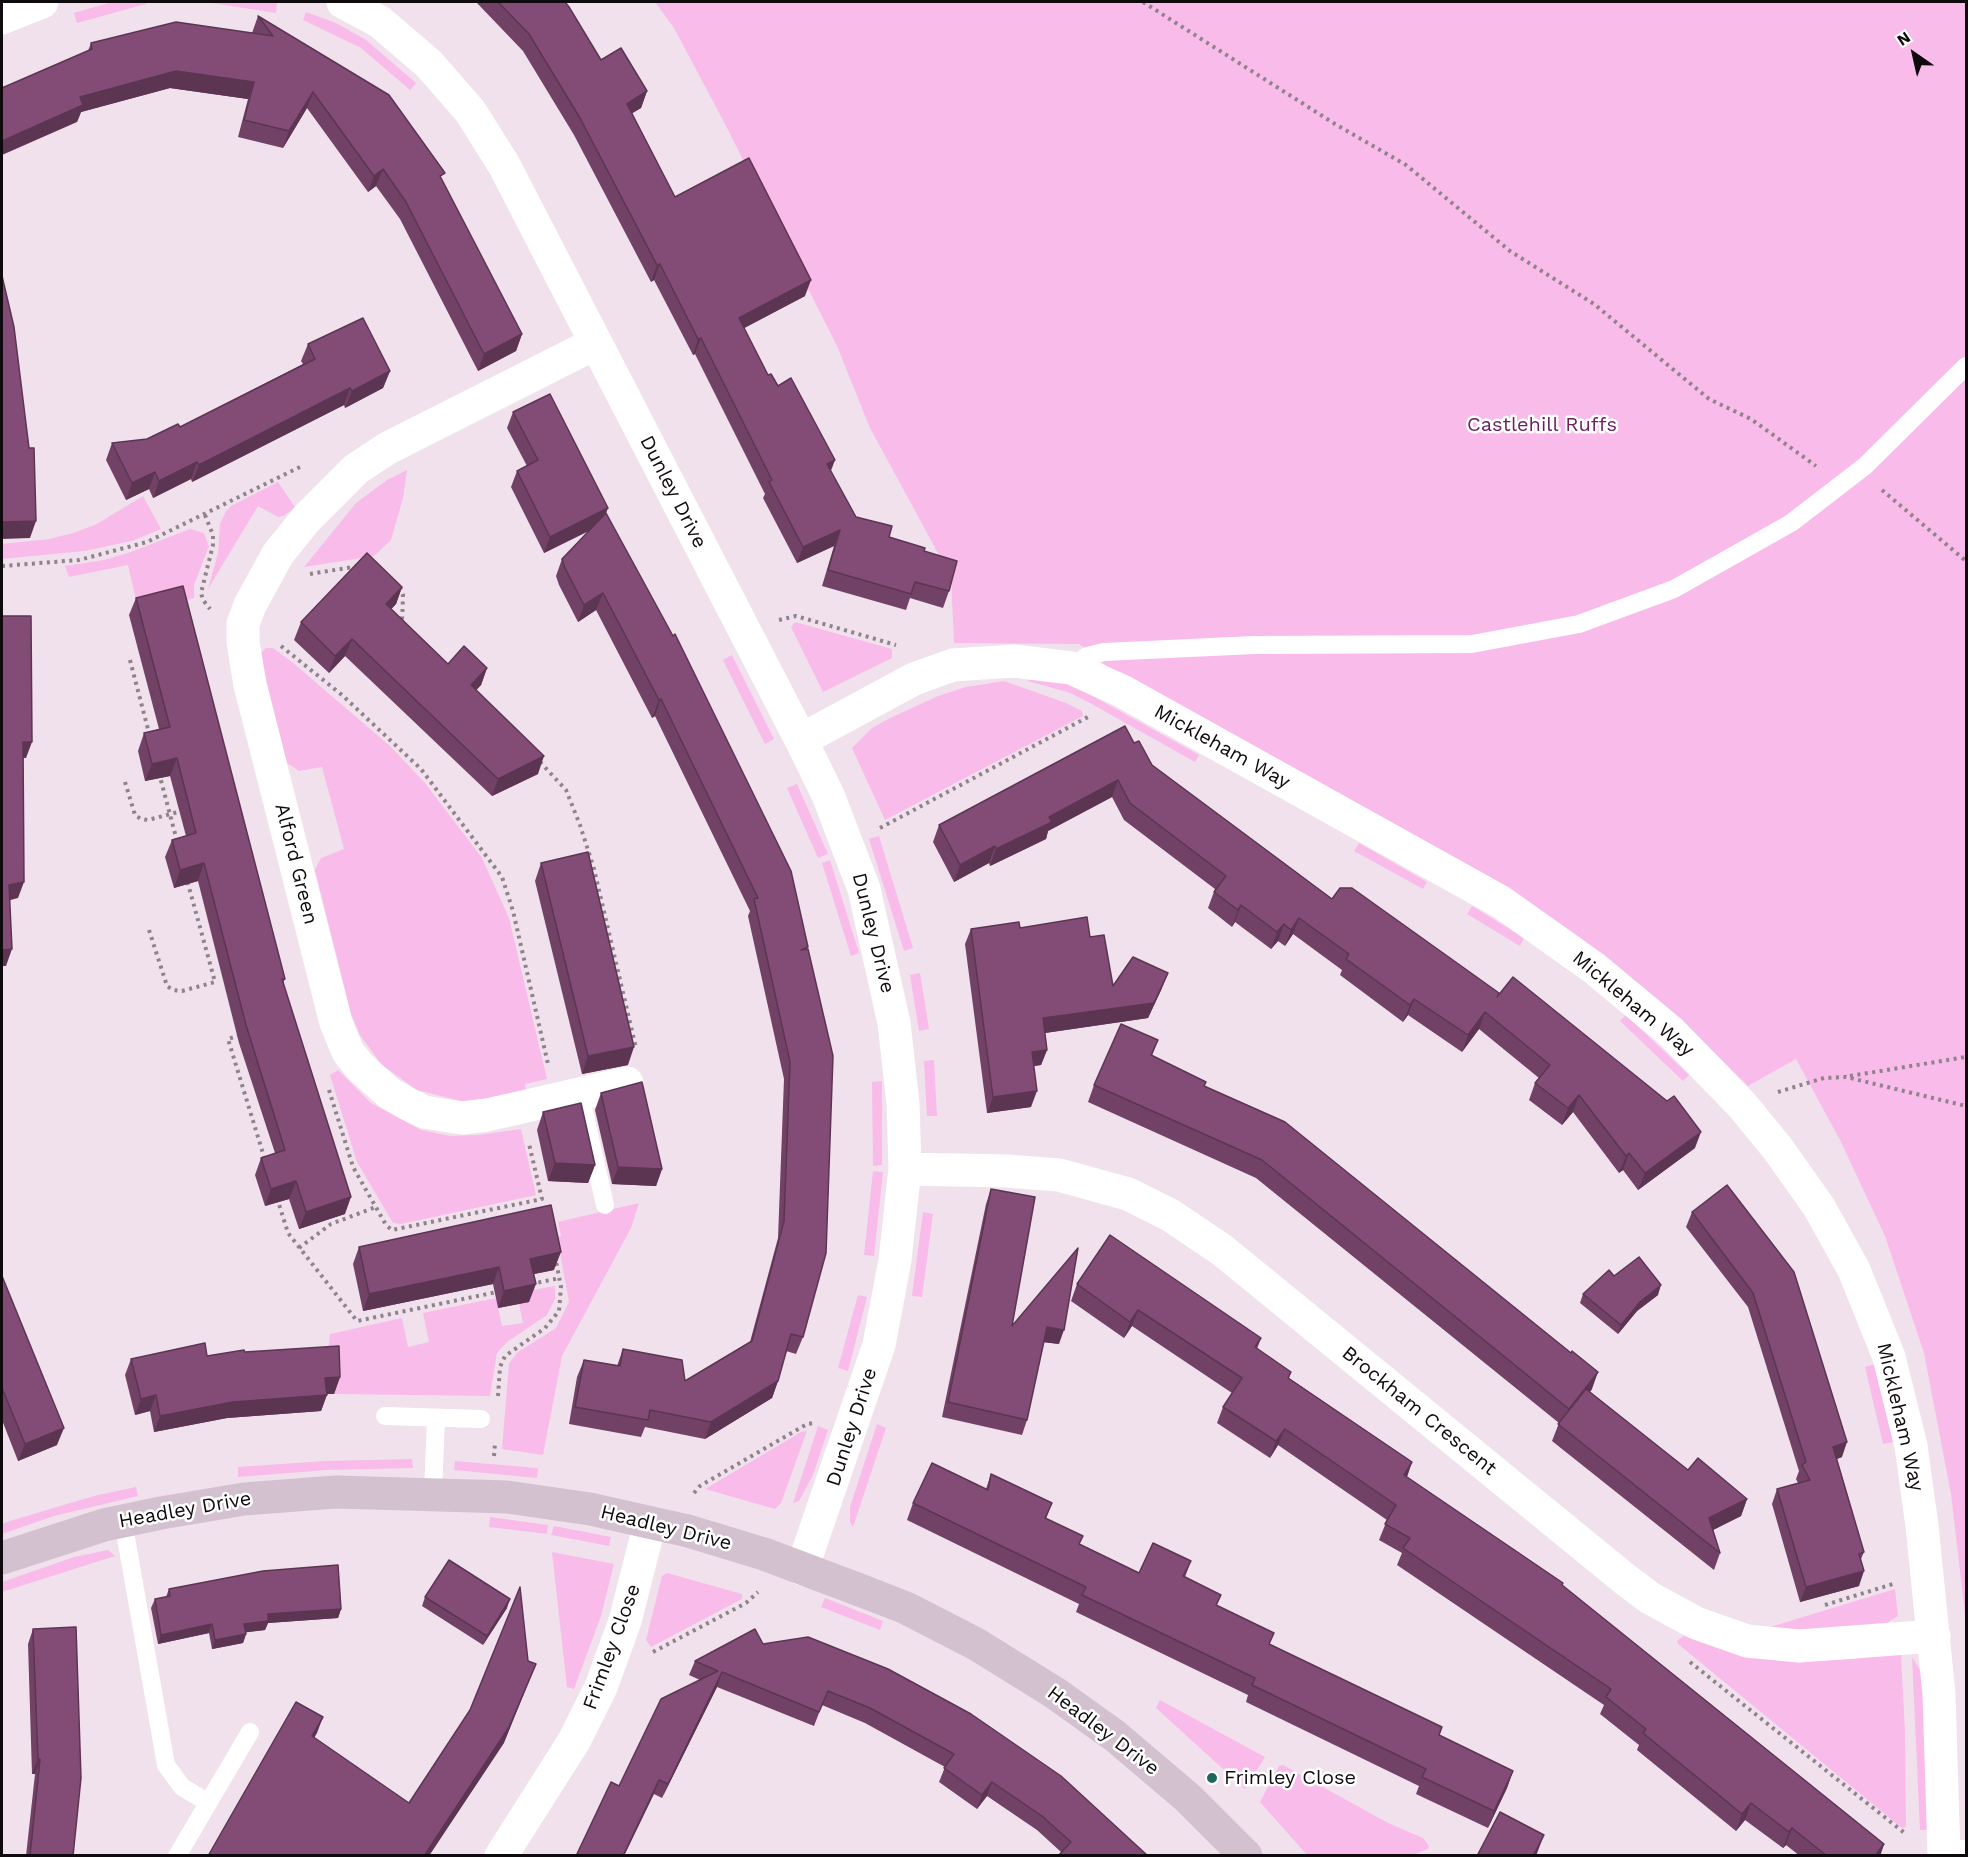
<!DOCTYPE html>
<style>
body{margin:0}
#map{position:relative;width:1968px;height:1857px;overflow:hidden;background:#f1e1ed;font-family:"Work Sans",sans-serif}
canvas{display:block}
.frame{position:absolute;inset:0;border:3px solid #0f0a0e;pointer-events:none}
.north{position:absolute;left:1884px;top:24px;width:60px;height:60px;-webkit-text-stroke:4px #fff;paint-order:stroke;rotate:326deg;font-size:16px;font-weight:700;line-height:24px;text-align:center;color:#0f0a0e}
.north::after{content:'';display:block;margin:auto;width:21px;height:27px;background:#0f0a0e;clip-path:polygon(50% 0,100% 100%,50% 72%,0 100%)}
</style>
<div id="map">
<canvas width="1968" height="1857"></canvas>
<div class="frame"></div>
<div class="north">N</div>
</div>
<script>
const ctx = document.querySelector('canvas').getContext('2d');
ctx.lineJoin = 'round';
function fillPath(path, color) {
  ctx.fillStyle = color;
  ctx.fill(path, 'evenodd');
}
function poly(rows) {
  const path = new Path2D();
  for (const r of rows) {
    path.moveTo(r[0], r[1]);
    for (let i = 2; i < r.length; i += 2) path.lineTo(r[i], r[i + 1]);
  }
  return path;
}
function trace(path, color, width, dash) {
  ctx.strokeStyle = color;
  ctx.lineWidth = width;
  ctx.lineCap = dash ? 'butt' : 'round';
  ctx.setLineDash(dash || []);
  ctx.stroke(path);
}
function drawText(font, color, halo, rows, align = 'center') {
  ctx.font = font + ' "Work Sans",sans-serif';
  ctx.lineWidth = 5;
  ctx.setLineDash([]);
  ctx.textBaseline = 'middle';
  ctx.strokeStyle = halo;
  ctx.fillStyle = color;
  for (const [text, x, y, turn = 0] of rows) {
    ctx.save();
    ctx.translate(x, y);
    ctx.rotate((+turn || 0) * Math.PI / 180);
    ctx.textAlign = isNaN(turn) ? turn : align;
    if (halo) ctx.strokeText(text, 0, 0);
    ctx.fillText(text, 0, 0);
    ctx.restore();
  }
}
fillPath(poly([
 [112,2,146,2,146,4,77,23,74,13],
 [205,2,269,2,277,3,276,13],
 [655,2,1966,2,1966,1622,1951,1494,1924,1353,1885,1236,1840,1140,1796,1059,1748,1086,1687,1025,1632,979,1579,937,1530,904,1114,672,1079,644,954,643,951,577,870,428,837,346,725,124,674,28],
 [306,12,336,23,366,40,416,83,410,90,361,48,303,20],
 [407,470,403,498,391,540,374,556,304,567,356,503,387,480],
 [278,482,295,507,284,516,278,517,258,506,208,589,218,553,220,524,226,511,231,506],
 [143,496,161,529,132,541,84,551,2,559,2,544,49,539,73,533,97,524],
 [190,529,204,533,209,546,194,585,194,598,139,613,128,565,69,577,65,566,104,560,131,552],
 [795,622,892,649,892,658,823,692,791,627],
 [266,648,273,648,292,662,390,746,425,783,482,858,509,918,547,1079,525,1084,527,1094,482,1102,461,1101,417,1090,382,1065,360,1035,351,1014,315,870,321,858,344,849,322,767,299,771,287,763,263,667,261,653],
 [732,655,774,739,765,744,723,660],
 [1029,679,1071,684,1199,755,1195,762,1090,703,1070,693,1028,681],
 [1004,681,1066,703,1082,711,1083,716,885,820,852,748,872,728,886,720,938,696,966,687],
 [797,784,828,854,818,858,787,788],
 [879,836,913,948,904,951,869,839],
 [1359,843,1427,882,1423,889,1354,851],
 [830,860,859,953,851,956,822,863],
 [1472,906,1524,938,1520,946,1467,914],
 [920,973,929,1029,919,1031,910,975],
 [1626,1015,1689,1075,1683,1081,1620,1021],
 [934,1060,937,1116,927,1116,924,1061],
 [338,1070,371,1103,421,1130,450,1136,478,1135,521,1129,536,1195,401,1224,393,1223,357,1162,330,1075],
 [882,1081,882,1165,873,1166,872,1082],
 [873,1171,883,1172,874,1256,864,1255],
 [639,1203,631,1228,562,1356,543,1455,502,1449,509,1363,518,1352,556,1328,569,1302,557,1237,561,1236,558,1222],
 [923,1212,933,1214,922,1297,912,1296],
 [555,1286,555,1299,547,1315,507,1342,497,1353,490,1396,334,1394,326,1370,330,1334,402,1318,408,1347,429,1342,423,1313,496,1298,502,1326,523,1323,519,1304,529,1302,527,1291],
 [858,1295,867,1297,848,1371,838,1368],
 [1875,1364,1894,1442,1883,1444,1865,1367],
 [877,1424,886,1428,853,1527,850,1522,850,1507],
 [818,1426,828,1430,813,1475,799,1501,793,1503],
 [807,1431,781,1503,775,1509,705,1489,801,1432],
 [412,1459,413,1468,326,1470,238,1477,238,1467,325,1461],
 [455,1461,538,1468,537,1478,454,1470],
 [136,1487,138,1496,54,1516,2,1534,2,1524,10,1521,94,1496],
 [490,1517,548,1525,547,1534,489,1527],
 [554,1526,611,1537,609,1546,551,1535],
 [108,1550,115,1556,2,1592,2,1582,74,1557],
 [552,1552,614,1564,601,1616,574,1689,567,1687],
 [667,1573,742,1594,742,1599,651,1647,646,1640,662,1576],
 [1895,1589,1898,1616,1885,1624,1811,1631,1770,1627],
 [825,1598,883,1621,880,1630,821,1607],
 [1685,1635,1729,1651,1781,1661,1841,1660,1901,1654,1905,1732,1906,1827,1902,1828,1678,1644,1677,1641],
 [1912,1657,1922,1673,1928,1830,1920,1830],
 [1160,1700,1265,1757,1245,1789,1156,1708],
 [1283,1765,1388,1823,1423,1838,1429,1846,1428,1849,1413,1855,1307,1855,1260,1802,1279,1766]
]), '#f9bbea');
trace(poly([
 [1143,2,1335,124,1406,165,1510,251,1594,304,1709,399,1751,419,1816,466],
 [1882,490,1966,561],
 [205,515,213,535,213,545,201,593,203,600,210,609],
 [2,566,79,560,147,542,304,465],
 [310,574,359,566],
 [400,587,403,595,402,623],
 [779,620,796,616,896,645],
 [281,646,342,695,421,769,502,877,513,911,548,1064],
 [130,660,150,737],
 [540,762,566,790,580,825,594,869,636,1048],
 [159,773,177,841],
 [125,782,135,815,141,819,148,820,182,811],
 [880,828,1088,717],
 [149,930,167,986,173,990,182,991,215,982,187,880],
 [240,1035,228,1039,265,1160],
 [1850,1076,1966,1057],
 [329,1090,353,1167,386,1225,392,1230,542,1199,529,1144],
 [1778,1092,1824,1078,1846,1077,1966,1106],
 [277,1198,288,1233,357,1321,497,1292],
 [299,1248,331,1224,376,1207],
 [531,1284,560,1278],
 [498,1396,500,1367,505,1356,545,1328,559,1311,561,1287,556,1261],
 [494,1456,495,1443],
 [694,1493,700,1486,807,1424,814,1423],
 [1825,1605,1893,1584],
 [653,1652,746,1603,758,1592],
 [1690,1662,1907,1835]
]), '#8e838b', 4, [3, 4.5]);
trace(poly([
 [1071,668,1087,656,1104,652,1254,645,1472,644,1579,624,1674,589,1791,523,1865,466,1966,366],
 [580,1094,605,1205],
 [385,1416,481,1419],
 [433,1493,436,1418],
 [123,1521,166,1765,182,1787,207,1802],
 [1944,1849,1966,1849],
 [177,1856,250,1732]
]), '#fff', 18);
trace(poly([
 [343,2,380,22,429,64,470,111,504,165,801,740,828,795,864,889,894,1023,903,1103,905,1169,895,1260,879,1345,802,1569],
 [2,18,42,2],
 [596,343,388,448,356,469,307,518,278,554,250,605,243,624,243,642,250,685,336,1023,348,1052,360,1067,389,1093,406,1103,424,1112,462,1118,487,1115,627,1083],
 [801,740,914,679,953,665,1014,661,1071,668,1122,691,1501,902,1594,968,1671,1032,1742,1105,1778,1149,1819,1207,1854,1270,1889,1357,1911,1446,1922,1526,1939,1694,1944,1856],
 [905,1169,1007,1171,1059,1175,1128,1194,1170,1215,1222,1250,1626,1580,1650,1598,1696,1623,1747,1641,1799,1646,1934,1636],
 [501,1856,574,1741,601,1687,625,1621,650,1523]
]), '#fff', 33);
trace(poly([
 [2,1558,104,1525,161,1513,244,1499,336,1492,507,1497,590,1509,688,1531,764,1554,865,1592,906,1608,976,1644,1055,1693,1115,1736,1188,1798,1246,1856]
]), '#d3c1d0', 33);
fillPath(poly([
 [476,2,565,2,601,60,647,91,641,108,632,113,675,197,805,296,744,328,768,375,778,386,831,471,856,517,889,537,924,551,949,591,943,608,910,598,906,610,822,586,834,546,797,563,763,498,765,494,695,354,693,355,654,280,651,282,574,135,523,51],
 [258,16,442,180,522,334,516,351,478,371,400,219,376,186,368,192,307,108,283,148,238,137,248,99,170,88,81,112,77,122,88,51,91,43,252,33],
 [308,344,390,371,383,388,345,408,344,405,192,482,191,479,153,498,149,489,126,500,106,460,112,443,147,439,180,427,303,364,301,361],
 [513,412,606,514,807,950,803,1337,796,1354,786,1351,778,1381,772,1398,705,1439,645,1427,641,1437,569,1424,577,1377,584,1360,617,1366,623,1349,685,1381,750,1342,778,1238,784,1079,748,916,750,911,655,716,652,718,596,610,578,622,559,585,556,576,562,559,589,531,544,553,511,487,517,471,527,466,507,428],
 [402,587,396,604,391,609,448,664,487,668,481,685,476,690,538,774,492,796,345,656,329,673,294,640,301,622],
 [136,598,285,979,283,983,345,1214,299,1229,289,1199,265,1206,255,1175,261,1158,275,1153,239,1043,198,881,174,888,165,857,172,840,186,836,170,776,145,781,138,751,144,733,159,729,129,615],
 [1134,743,1152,765,1332,899,1695,1148,1638,1190,1623,1170,1619,1173,1573,1112,1562,1125,1529,1100,1535,1083,1539,1078,1479,1029,1462,1052,1408,1015,1403,1022,1340,975,1342,970,1293,934,1285,946,1278,941,1271,949,1235,922,1232,927,1208,908,1215,889,1124,820,1112,797,1048,831,1046,839,990,866,989,863,954,882,933,842,939,825],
 [541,863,628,1065,582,1074,535,881],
 [1020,928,1090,937,1113,986,1162,988,1148,1018,1045,1033,1047,1050,1041,1065,1034,1066,1031,1107,987,1113,965,944,971,929],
 [1158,1040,1152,1056,1204,1086,1592,1389,1590,1392,1688,1470,1747,1499,1741,1516,1713,1530,1720,1553,1714,1570,1552,1441,1559,1423,1256,1178,1088,1102,1094,1085],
 [601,1093,662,1169,656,1186,612,1184,595,1110],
 [543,1112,595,1165,588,1183,548,1181,537,1130],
 [1727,1185,1842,1457,1837,1459,1864,1552,1861,1559,1859,1586,1800,1602,1772,1504,1777,1489,1798,1483,1796,1479,1799,1471,1748,1307,1686,1227,1692,1212],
 [991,1189,1012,1326,1059,1344,1044,1342,1027,1420,1022,1435,942,1417,986,1204],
 [359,1247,554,1270,534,1274,529,1302,498,1308,493,1284,363,1311,353,1264],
 [2,1276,57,1445,18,1461,2,1420],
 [1614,1276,1658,1295,1637,1311,1618,1334,1580,1303,1583,1294],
 [1077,1284,1261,1338,1257,1349,1291,1372,1289,1378,1412,1462,1407,1477,1563,1583,1562,1585,1884,1844,1880,1856,1800,1856,1786,1845,1783,1848,1745,1820,1736,1831,1637,1750,1639,1745,1600,1714,1604,1705,1397,1565,1402,1553,1379,1540,1387,1520,1278,1445,1270,1458,1217,1423,1223,1407,1232,1393,1132,1326,1124,1338,1071,1301],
 [245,1352,340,1377,334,1394,327,1394,321,1411,227,1418,154,1432,150,1411,135,1415,125,1375,131,1359,207,1356],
 [991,1474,1052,1503,1046,1519,1080,1544,1139,1573,1191,1561,1185,1577,1221,1595,1217,1605,1270,1644,1439,1735,1513,1771,1507,1788,1488,1828,1416,1794,1419,1786,1246,1702,1248,1695,1076,1612,1079,1604,907,1520,913,1503,986,1489],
 [169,1589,341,1609,338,1618,268,1623,265,1630,246,1632,246,1634,243,1643,212,1649,209,1633,158,1644,151,1608,155,1599,166,1597],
 [425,1597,507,1608,483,1645,422,1606],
 [33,1629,73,1856,26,1856,35,1774,32,1774,28,1644],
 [763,1644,1148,1856,1061,1852,1037,1830,987,1796,977,1809,939,1782,945,1767,865,1723,822,1705,814,1726,717,1687,662,1798,654,1794,619,1786,700,1680,689,1675,695,1661]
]), '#714166');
fillPath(poly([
 [176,71,254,82,248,99,170,88,81,112,77,122,2,155,2,141,80,97],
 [647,91,641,108,621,120,627,104],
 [313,92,307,108,283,148,289,131],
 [383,169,376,186,368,192,374,176],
 [660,264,654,280,651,282,657,265],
 [811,280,805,296,733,334,739,318],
 [522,334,516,351,478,371,484,354],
 [701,338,695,354,693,355,698,339],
 [390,371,383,388,345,408,352,391],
 [350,388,344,405,192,482,199,465],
 [835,460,829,476,827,464],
 [197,462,191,479,153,498,159,481],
 [155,472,149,489,126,500,132,483],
 [608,508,602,524,544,553,550,537],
 [36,521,30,538,2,539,2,522],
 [840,530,834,546,797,563,803,547],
 [402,587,396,604,379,622,386,604],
 [603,593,596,610,578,622,584,605],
 [352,639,345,656,329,673,335,656],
 [487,668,481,685,465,702,471,685],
 [661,699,655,716,652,718,659,700],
 [23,742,32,742,26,758,17,758],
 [544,756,538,774,492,796,498,779],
 [177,758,170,776,145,781,152,764],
 [1118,780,1112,797,1048,831,1046,839,990,866,996,849,1049,817],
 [995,846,989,863,954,882,960,865],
 [204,863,198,881,174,888,180,870],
 [24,882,18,898,3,902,9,885],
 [1241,905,1235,922,1232,927,1238,910],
 [1299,918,1293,934,1285,946,1291,930],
 [1284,924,1278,941,1271,949,1277,932],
 [12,949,6,966,2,966,2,950],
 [1168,973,1162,988,1148,1018,1038,1034,1043,1018],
 [1414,999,1408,1015,1403,1022,1410,1005],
 [1485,1012,1479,1029,1462,1052,1468,1035],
 [634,1047,628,1065,582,1074,588,1056],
 [1047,1050,1041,1065,1026,1067,1032,1052],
 [1037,1091,1031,1107,987,1113,993,1097],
 [1579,1095,1573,1112,1562,1125,1568,1108],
 [1701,1132,1695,1148,1638,1190,1645,1173],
 [1629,1153,1623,1170,1619,1173,1626,1156],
 [555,1163,595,1165,588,1183,548,1181],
 [618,1167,662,1169,656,1186,612,1184],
 [296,1181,289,1199,265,1206,271,1189],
 [351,1197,345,1214,299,1229,306,1212],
 [561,1252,554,1270,524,1276,530,1259],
 [499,1267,493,1284,363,1311,369,1294],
 [536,1284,529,1302,498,1308,504,1291],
 [1661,1285,1658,1295,1637,1311,1618,1334,1621,1325,1640,1302],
 [1138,1310,1132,1326,1124,1338,1130,1322],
 [1047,1327,1064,1330,1059,1344,1042,1342],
 [1598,1372,1592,1389,1562,1426,1569,1409],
 [340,1377,334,1394,319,1394,325,1378],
 [778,1381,772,1398,705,1439,711,1422],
 [156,1395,150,1411,135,1415,141,1399],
 [327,1395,321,1411,227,1418,154,1432,160,1416,233,1402],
 [64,1428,57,1445,18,1461,25,1444],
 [1285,1429,1278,1445,1270,1458,1276,1441],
 [1847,1442,1842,1457,1828,1462,1833,1447],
 [1412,1462,1406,1479,1404,1475],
 [1747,1499,1741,1516,1703,1535,1709,1518],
 [1864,1571,1859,1586,1800,1602,1806,1587],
 [510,1599,507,1608,483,1645,487,1636],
 [341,1609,338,1618,268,1623,265,1630,241,1633,244,1624,268,1614],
 [212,1624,209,1633,158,1644,161,1635],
 [246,1634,243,1643,212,1649,215,1640],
 [536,1664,504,1743,429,1856,424,1856],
 [722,1672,717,1687,662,1798,668,1784],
 [323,1717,317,1733,306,1752,312,1736],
 [38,1759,40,1759,35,1774,32,1774],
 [1513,1771,1507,1788,1488,1828,1494,1811],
 [659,1780,654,1794,624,1856,623,1856],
 [992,1782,987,1796,977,1809,982,1795],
 [1751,1803,1745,1820,1736,1831,1742,1814],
 [1792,1828,1786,1845,1783,1848,1789,1832],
 [1544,1835,1536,1856,1533,1856],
 [1884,1844,1880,1856,1877,1853]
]), '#5c3553');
const building = poly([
 [498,2,565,2,569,7,601,60,621,48,647,91,627,104,675,197,749,158,811,280,739,318,768,375,771,374,778,386,791,378,835,460,827,464,856,517,892,526,889,537,925,548,924,551,957,561,949,591,915,582,911,594,828,570,840,530,803,547,769,482,772,480,701,338,698,339,660,264,657,265,580,118,529,34,498,2],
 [258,16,389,95,445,173,440,176,522,334,484,354,406,202,383,169,374,176,313,92,289,131,244,120,254,82,176,71,80,97,83,105,2,141,2,88,92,49,91,43,176,22,273,36,258,16],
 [2,276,14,327,29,448,34,448,36,521,2,522,2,276],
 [363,318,390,371,352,391,350,388,199,465,197,462,159,481,155,472,132,483,112,443,147,439,178,424,180,427,315,359,308,344,363,318],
 [550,394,608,508,550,537,517,471,538,460,513,412,550,394],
 [606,513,673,636,675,634,791,871,808,947,801,950,808,949,833,1056,826,1253,803,1337,791,1334,778,1381,711,1422,650,1410,648,1420,575,1407,584,1360,620,1366,623,1349,682,1360,685,1381,752,1341,784,1221,790,1062,754,899,758,898,661,699,659,700,603,593,584,605,565,568,562,559,606,513],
 [367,553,402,587,386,604,448,664,464,646,487,668,471,685,544,756,498,779,352,639,335,656,301,622,367,553],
 [183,586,285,979,282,979,351,1197,306,1212,296,1181,271,1189,261,1158,285,1150,246,1025,204,863,180,870,172,840,196,833,177,758,152,764,144,733,170,727,136,598,183,586],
 [2,616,31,616,32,742,23,742,24,882,9,885,12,949,2,950,2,616],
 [1125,726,1134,743,1139,741,1152,765,1332,899,1340,888,1352,888,1499,993,1497,997,1513,977,1667,1101,1674,1096,1701,1132,1645,1173,1629,1153,1626,1156,1579,1095,1568,1108,1535,1083,1550,1065,1485,1012,1468,1035,1414,999,1410,1005,1346,959,1349,954,1299,918,1291,930,1284,924,1277,932,1241,905,1238,910,1214,892,1226,876,1130,803,1118,780,1049,817,1052,822,996,849,995,846,960,865,939,825,1125,726],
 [588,852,634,1047,588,1056,541,863,588,852],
 [1087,917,1090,937,1104,935,1113,986,1133,957,1168,973,1154,1003,1043,1018,1047,1050,1032,1052,1037,1091,993,1097,971,929,1019,922,1020,928,1087,917],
 [1121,1024,1158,1040,1151,1055,1206,1082,1204,1086,1285,1122,1571,1353,1572,1351,1598,1372,1569,1409,1262,1160,1094,1085,1121,1024],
 [642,1082,662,1169,618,1167,601,1093,642,1082],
 [581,1103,595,1165,555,1163,543,1112,581,1103],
 [1727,1185,1794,1272,1847,1442,1833,1447,1864,1552,1859,1554,1864,1571,1806,1587,1777,1489,1810,1480,1802,1465,1806,1462,1753,1293,1692,1212,1727,1185],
 [991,1189,1035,1197,1012,1326,1078,1248,1064,1330,1047,1327,1027,1420,948,1402,991,1189],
 [551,1205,561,1252,530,1259,536,1284,504,1291,499,1267,369,1294,359,1247,551,1205],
 [1110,1235,1261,1338,1255,1347,1291,1372,1288,1378,1412,1462,1404,1475,1563,1583,1562,1585,1884,1844,1877,1853,1880,1856,1827,1856,1792,1828,1789,1832,1751,1803,1742,1814,1643,1733,1646,1729,1606,1697,1611,1689,1403,1548,1410,1538,1385,1524,1396,1505,1285,1429,1276,1441,1223,1407,1242,1378,1138,1310,1130,1322,1077,1284,1110,1235],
 [1639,1257,1661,1285,1640,1302,1621,1325,1583,1294,1609,1270,1614,1276,1639,1257],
 [2,1276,64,1428,25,1444,2,1388,2,1276],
 [205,1343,207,1356,244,1350,245,1352,339,1346,340,1377,325,1378,327,1395,233,1402,160,1416,156,1395,141,1399,131,1359,205,1343],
 [1586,1389,1688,1470,1698,1458,1747,1499,1709,1518,1720,1553,1558,1424,1586,1389],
 [932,1463,988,1490,991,1474,1052,1503,1045,1518,1083,1536,1079,1544,1139,1573,1153,1543,1191,1561,1183,1576,1221,1595,1216,1605,1274,1633,1269,1644,1442,1727,1439,1735,1513,1771,1494,1811,1422,1777,1426,1769,1252,1685,1255,1678,1082,1595,1086,1587,913,1503,932,1463],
 [449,1560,510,1599,487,1636,425,1597,449,1560],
 [338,1565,341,1609,268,1614,268,1621,244,1624,246,1634,215,1640,212,1624,161,1635,155,1599,170,1596,169,1589,263,1571,338,1565],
 [520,1587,528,1661,536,1664,509,1727,424,1856,208,1856,296,1702,323,1717,312,1736,409,1803,470,1710,520,1587],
 [76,1627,81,1778,73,1856,30,1856,40,1759,38,1759,33,1629,76,1627],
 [755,1629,763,1644,808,1637,888,1669,971,1714,1061,1776,1148,1856,1058,1856,1071,1842,1042,1816,992,1782,982,1795,944,1768,954,1754,870,1708,828,1691,819,1712,722,1672,668,1784,659,1780,623,1856,576,1856,611,1782,619,1786,661,1699,718,1671,695,1661,755,1629],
 [1500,1812,1544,1835,1533,1856,1477,1856,1500,1812]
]);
fillPath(building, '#834c77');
trace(building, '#5c3553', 1.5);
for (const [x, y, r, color] of [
 [1212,1778,6,"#1e675f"]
]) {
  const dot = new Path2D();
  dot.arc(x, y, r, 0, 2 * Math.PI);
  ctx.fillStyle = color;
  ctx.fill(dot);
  trace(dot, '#fff', 2);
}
drawText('20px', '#6a225d', '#fff', [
 ["Castlehill Ruffs",1542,425]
]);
drawText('20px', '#0f0a0e', '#fff', [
 ["Dunley Drive",673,492,63],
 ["Mickleham Way",1222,747,29],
 ["Alford Green",296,864,76],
 ["Dunley Drive",873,933,76],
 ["Mickleham Way",1633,1004,40],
 ["Brockham Crescent",1419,1411,39],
 ["Mickleham Way",1900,1417,77],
 ["Dunley Drive",852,1427,-72],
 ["Headley Drive",185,1510,-10],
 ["Headley Drive",666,1528,14],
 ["Frimley Close",612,1647,-70],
 ["Headley Drive",1103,1731,37]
]);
drawText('20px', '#0f0a0e', '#fff', [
 ["Frimley Close",1224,1778]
], 'left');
</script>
